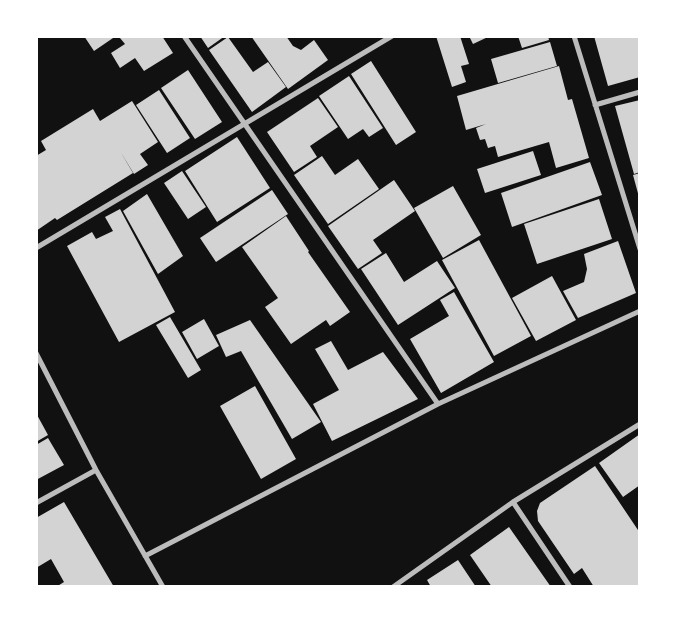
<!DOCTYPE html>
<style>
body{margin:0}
#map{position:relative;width:676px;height:623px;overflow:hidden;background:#111;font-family:"Titillium Web",sans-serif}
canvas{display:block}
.frame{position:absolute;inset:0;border:38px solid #fff;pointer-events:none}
</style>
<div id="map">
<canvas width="676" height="623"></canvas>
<div class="frame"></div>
</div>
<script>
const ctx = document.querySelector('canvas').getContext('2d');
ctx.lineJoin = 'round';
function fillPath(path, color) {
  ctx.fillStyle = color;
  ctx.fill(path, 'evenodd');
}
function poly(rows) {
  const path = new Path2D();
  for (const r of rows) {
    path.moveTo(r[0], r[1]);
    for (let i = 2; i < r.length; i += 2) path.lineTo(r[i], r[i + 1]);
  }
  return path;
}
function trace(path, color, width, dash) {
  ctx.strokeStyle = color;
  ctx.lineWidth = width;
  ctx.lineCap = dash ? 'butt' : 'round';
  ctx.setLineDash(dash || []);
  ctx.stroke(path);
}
fillPath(poly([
 [84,36,116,36,94,51],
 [122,36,162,36,173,53,144,71,135,58,120,68,111,53,125,44,120,38],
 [200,36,225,36,208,48],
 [251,36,286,36,293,46,301,50,314,40,328,60,288,89],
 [436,36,460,36,469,64,461,66,466,82,452,87],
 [469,36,490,36,473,44],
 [518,36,548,36,549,40,522,48],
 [594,36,640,36,640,77,608,86],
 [228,37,253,72,268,62,286,87,252,112,209,50],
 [550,42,557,66,498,83,491,59],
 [371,61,416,132,396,145,351,74],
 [559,66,568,100,572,99,589,158,556,168,549,142,498,157,495,146,488,148,485,139,480,140,476,128,486,124,466,130,457,96],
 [188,70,222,122,195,139,161,88],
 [349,76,383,128,369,137,363,129,348,139,319,96,334,86,351,113,334,86],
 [159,90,190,138,167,153,136,105],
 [318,98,338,127,310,146,317,157,294,172,267,132],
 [640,100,640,172,634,174,615,106],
 [132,101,158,142,140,154,148,165,134,174,120,151,133,173,57,220,55,218,36,231,36,156,46,150,41,141,93,109,100,121],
 [237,137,270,188,217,222,185,171],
 [533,151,541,175,485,193,477,169],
 [322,156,335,175,358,159,379,189,328,224,294,175],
 [590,162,602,195,512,227,501,193],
 [182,171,206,207,188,219,164,183],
 [640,173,640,196,639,197,633,175],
 [394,180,415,211,373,240,382,253,358,269,328,226],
 [453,186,481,235,443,258,414,208],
 [272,190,288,214,216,262,200,238],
 [147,194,183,256,158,274,123,211],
 [599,199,612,239,537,264,524,224],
 [120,209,175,312,119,342,67,246,92,232,96,239,113,231,105,217],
 [286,216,309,251,308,252,350,312,330,326,326,320,291,344,265,307,278,298,242,247],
 [479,240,531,336,494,356,442,260],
 [618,241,636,293,578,318,563,291,584,282,587,269,584,254],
 [386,253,404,282,437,261,455,288,398,325,361,269],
 [552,276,576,320,536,341,512,298],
 [454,292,494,362,441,393,410,339,449,316,440,300],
 [170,317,201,370,188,378,156,325],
 [204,319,219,346,197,359,182,332],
 [250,320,321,422,292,439,241,351,226,357,216,335],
 [331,341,348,370,383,352,418,399,332,441,313,404,339,390,315,349],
 [255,386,296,459,261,479,220,406],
 [36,413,48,435,36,442],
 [640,434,640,485,623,497,599,463],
 [48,438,64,465,36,480,36,445],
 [595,466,640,533,640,587,594,587,582,568,574,574,538,521,537,511,540,503],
 [64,502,114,587,56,587,64,582,51,559,36,568,36,518],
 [509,527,551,587,492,587,470,555],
 [458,560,476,587,431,587,427,580]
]), '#d3d3d3');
trace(poly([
 [184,36,438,404],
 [574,36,640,249],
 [595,105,640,92],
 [36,248,392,36],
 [36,353,96,470,163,587],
 [513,502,570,587],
 [36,503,96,470],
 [145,556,438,404,640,311],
 [393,587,513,502,640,424]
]), '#bcbcbc', 5);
</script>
